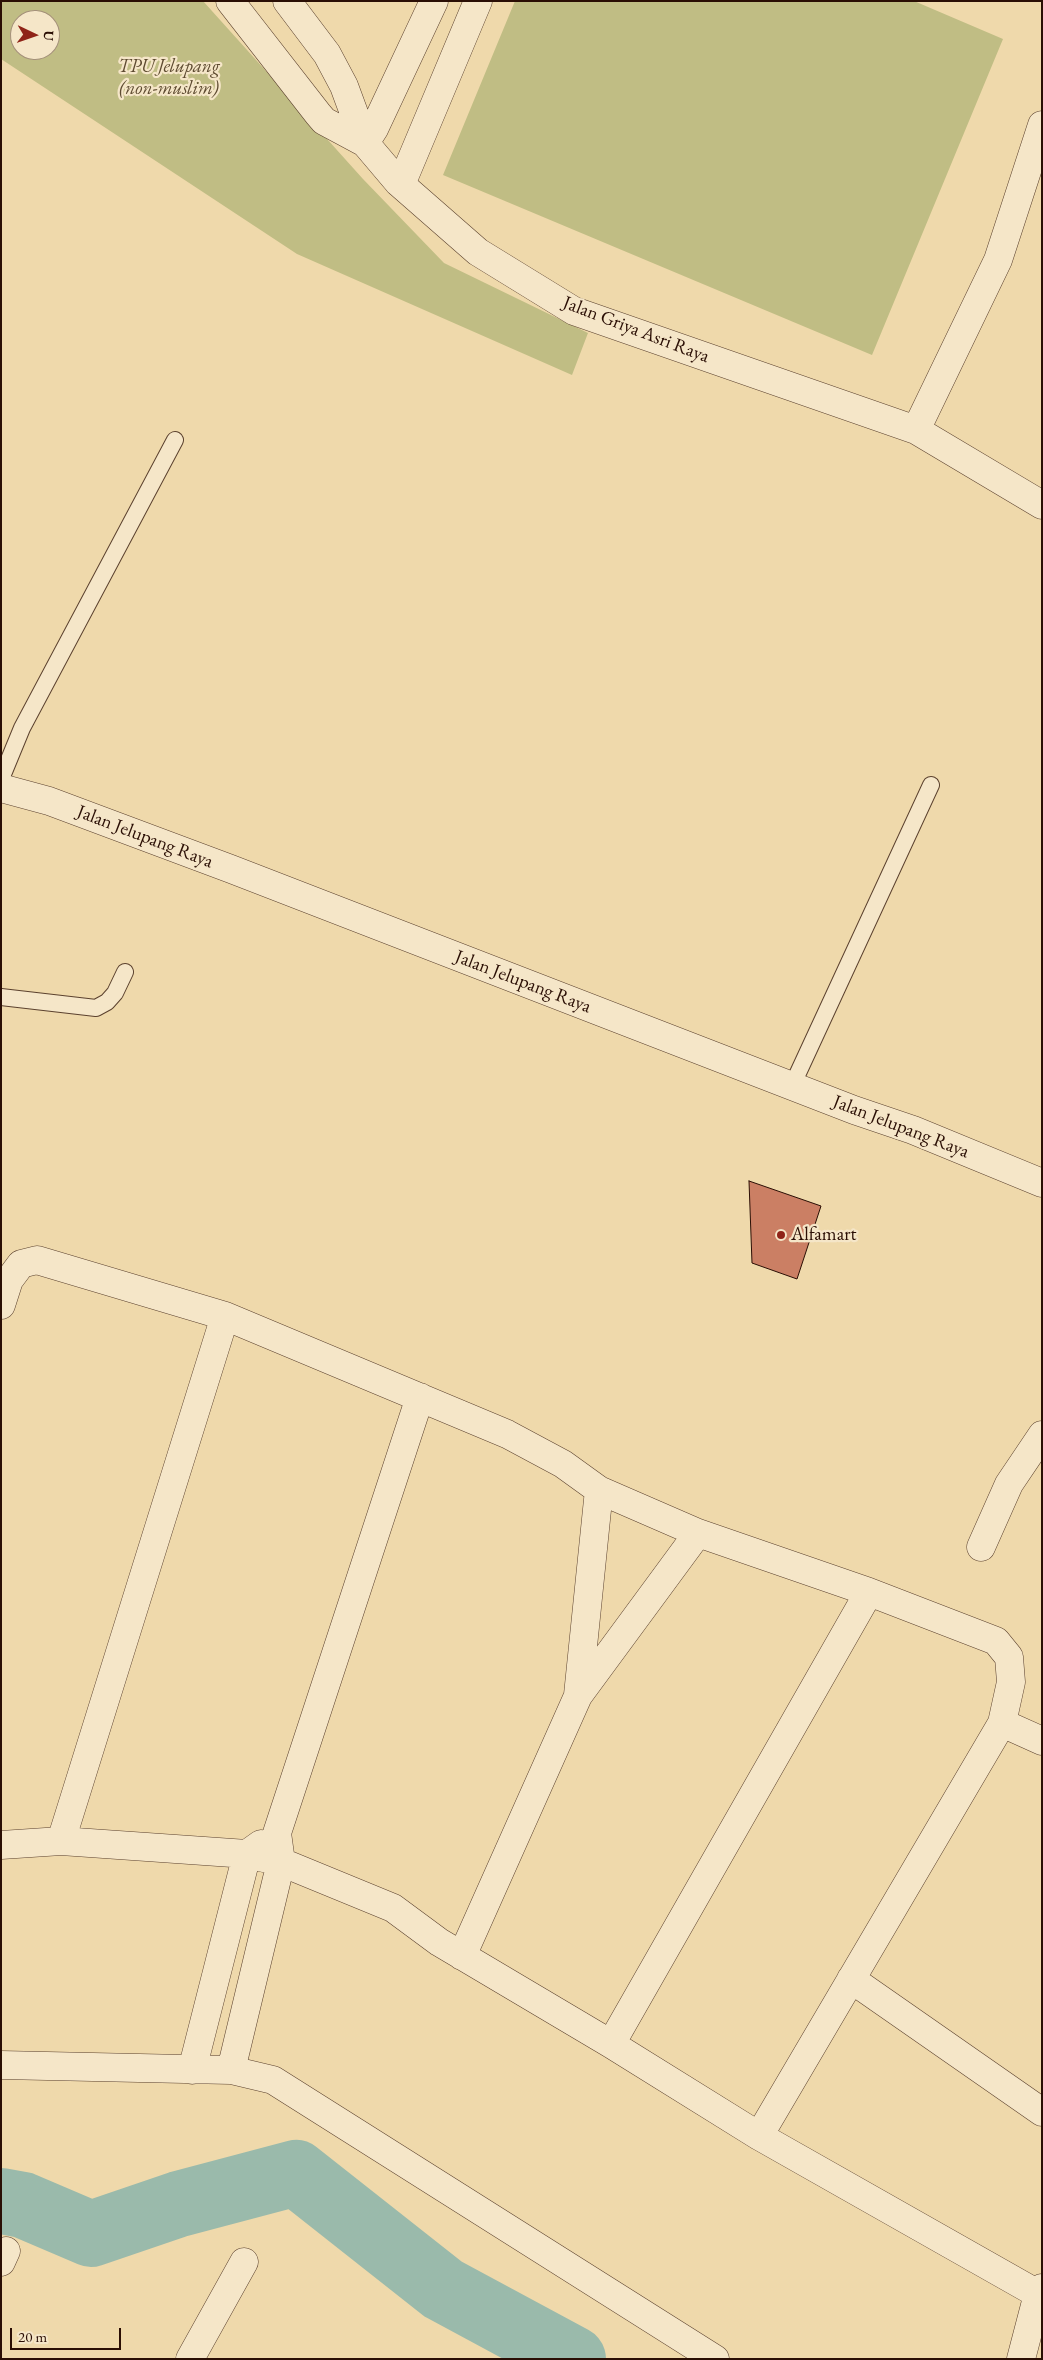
<!DOCTYPE html>
<style>
body{margin:0}
#map{position:relative;width:1043px;height:2360px;overflow:hidden;background:#efd9ab;font-family:"EB Garamond",serif}
canvas{display:block}
.frame{position:absolute;inset:0;border:2px solid #2a0e04;pointer-events:none}
.north{position:absolute;left:10px;top:10px;width:50px;height:50px;box-sizing:border-box;background:#f5e6c8;border:1px solid #a4907a;border-radius:50%;rotate:93deg;font-size:14px;font-weight:700;line-height:20px;text-align:center;color:#2a0e04}
.north::after{content:'';display:block;margin:auto;width:18px;height:22px;background:#8f2418;clip-path:polygon(50% 0,100% 100%,50% 72%,0 100%)}
.scale{position:absolute;left:10px;top:2328px;width:111px;height:22px;box-sizing:border-box;border:2px solid #2a0e04;border-top:0;padding-left:6px;font-size:15px;line-height:18px;white-space:nowrap;color:#2a0e04;-webkit-text-stroke:4px #f5e6c8;paint-order:stroke}
</style>
<div id="map">
<canvas width="1043" height="2360"></canvas>
<div class="frame"></div>
<div class="north">U</div>
<div class="scale">20 m</div>
</div>
<script>
const ctx = document.querySelector('canvas').getContext('2d');
ctx.lineJoin = 'round';
function fillPath(path, color) {
  ctx.fillStyle = color;
  ctx.fill(path, 'evenodd');
}
function poly(rows) {
  const path = new Path2D();
  for (const r of rows) {
    path.moveTo(r[0], r[1]);
    for (let i = 2; i < r.length; i += 2) path.lineTo(r[i], r[i + 1]);
  }
  return path;
}
function trace(path, color, width, dash) {
  ctx.strokeStyle = color;
  ctx.lineWidth = width;
  ctx.lineCap = dash ? 'butt' : 'round';
  ctx.setLineDash(dash || []);
  ctx.stroke(path);
}
function drawText(font, color, halo, rows, align = 'center') {
  ctx.font = font + ' "EB Garamond",serif';
  ctx.lineWidth = 4.5;
  ctx.setLineDash([]);
  ctx.textBaseline = 'middle';
  ctx.strokeStyle = halo;
  ctx.fillStyle = color;
  for (const [text, x, y, turn = 0] of rows) {
    ctx.save();
    ctx.translate(x, y);
    ctx.rotate((+turn || 0) * Math.PI / 180);
    ctx.textAlign = isNaN(turn) ? turn : align;
    if (halo) ctx.strokeText(text, 0, 0);
    ctx.fillText(text, 0, 0);
    ctx.restore();
  }
}
fillPath(poly([
 [1,1,203,1,363,179,444,263,588,333,572,375,297,254,1,59],
 [20,20,50,20,50,50,20,50],
 [515,1,914,1,1003,39,872,355,443,175]
]), '#c0bd84');
trace(poly([
 [1,2201,23,2205,91,2234,179,2204,296,2173,443,2289,573,2359]
]), '#9abaab', 66);
const building = poly([
 [749,1181,821,1206,797,1279,752,1263,749,1181]
]);
fillPath(building, '#cb7f64');
trace(building, '#2a0e04', 1);
const service = poly([
 [1,779,22,728,175,440],
 [1,997,96,1008,107,1002,115,993,125,972],
 [792,1086,931,785]
]);
const minor = poly([
 [230,1,318,114,324,121,365,143,398,182,478,252,574,311,916,430,1042,505],
 [287,1,327,54,344,86,365,143],
 [365,143,374,129,434,1],
 [398,182,405,175,478,1],
 [916,430,998,260,1042,125],
 [1,1305,9,1280,21,1264,37,1260,225,1316,507,1434,563,1464,599,1490,698,1533,869,1592,996,1641,1009,1657,1011,1682,1002,1723,759,2136],
 [981,1547,1009,1484,1042,1435],
 [578,1695,599,1490],
 [1002,1723,1042,1741],
 [61,1841,225,1316],
 [1,1845,61,1841,247,1854,281,1862,393,1908,439,1942,611,2044,759,2136,1038,2294],
 [462,1956,578,1696,698,1533],
 [851,1979,1042,2112],
 [611,2044,869,1592],
 [1,2065,231,2070,273,2080,715,2359],
 [192,2070,247,1854,261,1844],
 [231,2070,281,1862,277,1833,420,1397],
 [1,2262,6,2251],
 [190,2359,244,2262],
 [1021,2359,1038,2294,1042,2288]
]);
const tertiary = poly([
 [1,788,49,801,231,869,854,1110,913,1130,1042,1183]
]);
trace(service, '#5b412e', 18);
trace(minor, '#5b412e', 29);
trace(tertiary, '#5b412e', 29);
trace(service, '#f5e6c8', 16);
trace(minor, '#f5e6c8', 28);
trace(tertiary, '#f5e6c8', 28);
for (const [x, y, r, color] of [
 [781,1235,5,"#8f2418"]
]) {
  const dot = new Path2D();
  dot.arc(x, y, r, 0, 2 * Math.PI);
  ctx.fillStyle = color;
  ctx.fill(dot);
  trace(dot, '#f5e6c8', 2);
}
drawText('italic 19px', '#5e4b31', '#f5e6c8', [
 ["TPU Jelupang",169,67],
 ["(non-muslim)",169,89]
]);
drawText('19px', '#2a0e04', '#f5e6c8', [
 ["Jalan Griya Asri Raya",636,330,21],
 ["Jalan Jelupang Raya",145,837,21],
 ["Jalan Jelupang Raya",523,982,21],
 ["Jalan Jelupang Raya",901,1127,21]
]);
drawText('19px', '#2a0e04', '#f5e6c8', [
 ["Alfamart",791,1235]
], 'left');
</script>
